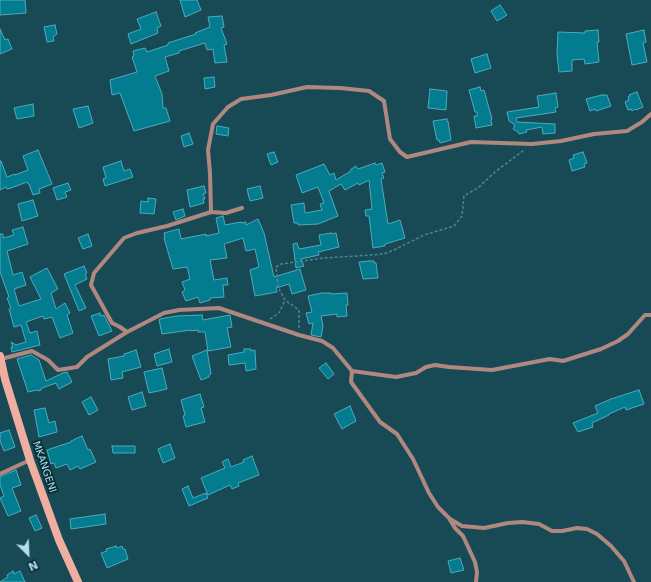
<!DOCTYPE html>
<style>
body{margin:0}
#map{position:relative;width:651px;height:582px;overflow:hidden;background:#184a55;font-family:"DejaVu Sans",sans-serif}
canvas{display:block}
.north{position:absolute;left:8px;top:534px;width:40px;height:40px;-webkit-text-stroke:3px #042f37;paint-order:stroke;rotate:156deg;font-size:11px;font-weight:700;line-height:16px;text-align:center;color:#b3dde7}
.north::after{content:'';display:block;margin:auto;width:14px;height:18px;background:#b3dde7;clip-path:polygon(50% 0,100% 100%,50% 72%,0 100%)}
</style>
<div id="map">
<canvas width="651" height="582"></canvas>
<div class="north">N</div>
</div>
<script>
const ctx = document.querySelector('canvas').getContext('2d');
ctx.lineJoin = 'round';
function fillPath(path, color) {
  ctx.fillStyle = color;
  ctx.fill(path, 'evenodd');
}
function poly(rows) {
  const path = new Path2D();
  for (const r of rows) {
    path.moveTo(r[0], r[1]);
    for (let i = 2; i < r.length; i += 2) path.lineTo(r[i], r[i + 1]);
  }
  return path;
}
function trace(path, color, width, dash) {
  ctx.strokeStyle = color;
  ctx.lineWidth = width;
  ctx.lineCap = dash ? 'butt' : 'round';
  ctx.setLineDash(dash || []);
  ctx.stroke(path);
}
function drawText(font, color, halo, rows, align = 'center') {
  ctx.font = font + ' "DejaVu Sans",sans-serif';
  ctx.lineWidth = 3.5;
  ctx.setLineDash([]);
  ctx.textBaseline = 'middle';
  ctx.strokeStyle = halo;
  ctx.fillStyle = color;
  for (const [text, x, y, turn = 0] of rows) {
    ctx.save();
    ctx.translate(x, y);
    ctx.rotate((+turn || 0) * Math.PI / 180);
    ctx.textAlign = isNaN(turn) ? turn : align;
    if (halo) ctx.strokeText(text, 0, 0);
    ctx.fillText(text, 0, 0);
    ctx.restore();
  }
}
const building = poly([
 [0,0,25,0,26,13,0,15,0,0],
 [180,0,197,0,201,10,185,17,180,0],
 [500,5,507,15,497,21,491,11,500,5],
 [156,12,161,26,157,28,158,33,131,44,128,34,141,29,137,19,156,12],
 [222,16,224,27,221,28,227,44,224,45,227,62,215,63,213,49,207,50,205,43,179,51,179,53,165,57,169,71,155,76,162,94,163,108,166,108,170,121,134,131,120,93,112,95,110,80,137,72,132,57,134,56,133,51,145,48,147,52,168,45,168,43,196,34,195,33,210,27,208,17,222,16],
 [55,25,57,34,53,37,54,41,47,42,44,27,55,25],
 [0,29,5,40,8,39,12,49,0,54,0,29],
 [598,30,599,42,597,42,599,62,585,64,584,59,572,60,572,71,559,72,557,54,558,32,585,33,585,31,598,30],
 [644,30,646,42,643,43,647,62,632,65,626,34,644,30],
 [487,54,491,68,475,73,471,59,487,54],
 [214,77,215,87,205,89,204,78,214,77],
 [480,87,481,91,484,90,492,119,491,120,492,125,476,128,474,116,477,116,477,112,475,112,469,90,480,87],
 [430,89,447,91,446,110,428,108,430,89],
 [637,92,643,107,636,110,635,109,632,111,631,109,628,110,625,102,629,100,628,97,630,96,629,95,637,92],
 [556,93,558,107,555,108,556,112,516,118,517,122,555,124,555,133,543,134,542,127,526,130,527,132,519,134,518,132,513,129,515,125,509,121,507,112,539,107,537,96,556,93],
 [602,95,607,95,611,106,596,111,595,109,590,111,586,99,602,95],
 [33,104,34,116,17,119,14,108,33,104],
 [88,106,93,123,79,128,73,109,88,106],
 [447,119,447,122,448,121,451,140,440,143,439,140,437,140,433,121,447,119],
 [217,126,229,128,228,136,216,134,217,126],
 [189,133,193,144,184,147,181,136,189,133],
 [38,150,52,184,39,189,40,193,33,195,29,184,28,184,27,182,11,188,7,189,6,187,0,190,0,161,1,161,7,177,15,174,15,175,28,170,23,156,38,150],
 [274,152,278,162,271,165,267,154,274,152],
 [583,152,587,163,584,164,585,167,572,171,569,160,574,158,573,155,583,152],
 [121,161,124,171,130,169,133,177,105,186,103,179,106,178,103,167,121,161],
 [375,163,376,165,382,163,385,172,382,173,384,178,381,179,388,224,400,220,405,238,385,244,385,246,373,248,369,216,366,216,365,210,372,209,369,180,359,185,358,183,345,190,341,184,329,191,338,216,318,224,298,225,298,223,294,223,291,205,304,203,305,213,322,210,320,204,324,203,318,187,302,193,296,175,324,164,330,175,334,173,336,180,351,171,350,170,356,166,358,169,375,163],
 [68,183,71,190,65,192,67,197,57,200,53,188,68,183],
 [204,186,206,193,203,194,205,199,203,199,204,203,190,207,187,190,204,186],
 [260,186,263,198,250,201,247,189,260,186],
 [148,198,156,199,154,214,140,213,141,201,148,202,148,198],
 [33,200,38,216,22,221,18,204,33,200],
 [183,209,185,216,176,220,173,212,183,209],
 [223,216,225,225,241,222,241,223,246,222,246,225,258,219,264,233,274,277,300,269,306,290,292,294,289,284,276,288,277,292,255,296,250,270,259,267,255,249,246,251,243,238,224,244,227,258,210,260,214,280,227,278,228,285,223,285,224,297,210,298,210,300,200,303,198,297,186,301,182,292,185,290,182,282,190,279,187,267,173,269,164,238,165,238,164,233,179,229,181,239,206,234,206,236,219,233,216,218,223,216],
 [23,227,28,244,7,251,13,275,22,272,26,285,14,289,19,306,41,299,30,277,47,268,58,289,51,293,56,309,65,303,70,313,67,315,73,333,60,338,52,317,44,319,43,316,26,322,30,333,37,331,40,345,12,352,11,347,13,347,11,342,16,345,26,342,21,325,14,327,9,309,11,308,7,298,9,297,0,272,0,234,3,234,3,238,14,235,12,230,23,227],
 [331,233,332,234,336,233,339,247,318,252,319,255,301,259,304,266,296,268,293,244,297,243,299,249,321,245,319,235,331,233],
 [88,234,92,246,83,249,78,238,88,234],
 [369,261,374,261,374,263,376,263,378,278,363,279,359,262,369,261],
 [84,266,87,273,85,274,87,279,75,285,86,308,79,311,64,274,84,266],
 [322,293,331,293,331,294,347,293,348,305,346,305,347,316,337,317,337,314,321,316,323,326,321,337,311,335,313,323,309,324,306,313,312,312,308,296,322,293],
 [100,313,100,316,104,315,112,331,99,336,91,316,100,313],
 [202,315,203,320,230,315,232,327,227,328,231,347,208,351,205,332,198,332,198,330,191,331,191,330,162,334,159,320,160,319,176,316,202,315],
 [169,349,172,362,157,366,154,354,169,349],
 [244,349,251,349,251,351,255,350,256,369,246,371,245,363,229,365,228,355,244,352,244,349],
 [136,350,141,367,122,372,123,378,111,380,108,359,124,356,124,354,136,350],
 [207,350,211,374,209,375,209,377,201,380,192,356,207,350],
 [31,355,39,360,46,381,63,373,67,372,72,382,59,389,56,383,42,388,40,391,37,390,28,392,17,359,31,355],
 [326,363,334,374,328,379,319,368,326,363],
 [162,368,167,389,149,393,144,372,162,368],
 [639,390,644,404,626,410,625,407,609,414,609,415,592,423,593,427,578,432,573,423,598,413,595,406,611,399,639,390],
 [142,392,146,406,132,410,128,397,142,392],
 [200,394,204,407,201,408,205,422,186,427,183,416,185,415,181,400,200,394],
 [91,397,98,410,89,415,82,402,91,397],
 [350,406,356,421,342,429,334,414,350,406],
 [45,408,49,423,55,421,57,432,39,437,34,410,45,408],
 [9,430,15,447,4,451,0,441,0,433,9,430],
 [82,436,88,450,90,449,96,462,80,469,78,466,70,470,67,464,56,468,54,463,51,464,47,450,71,442,71,441,82,436],
 [170,444,175,458,163,463,158,449,170,444],
 [112,446,135,446,135,453,113,453,112,446],
 [252,456,259,475,238,483,239,486,232,489,230,485,208,495,201,478,225,468,222,462,228,459,231,467,244,462,243,460,252,456],
 [16,470,21,485,12,488,21,511,8,516,0,498,4,496,0,485,0,477,16,470],
 [188,486,193,498,206,493,208,498,189,506,182,489,188,486],
 [105,514,106,524,71,529,70,519,105,514],
 [36,515,42,528,35,531,29,518,36,515],
 [116,546,117,548,122,546,123,549,125,549,128,559,107,568,101,553,107,551,106,549,116,546],
 [460,558,464,570,451,573,448,561,460,558],
 [13,571,14,574,20,571,25,582,0,582,8,577,7,575,13,571]
]);
fillPath(building, '#047c8f');
trace(building, '#4dabbe', 1);
trace(poly([
 [270,319,279,313,285,300],
 [299,328,299,310,285,300,278,287,276,267,281,264,324,258,357,256,384,254,394,250,424,235,454,226,462,216,464,196,479,187,495,172,524,150]
]), '#53828d', 1.5, [3, 2]);
trace(poly([
 [211,212,210,173,208,150,213,124,228,107,241,99,271,95,307,87,340,88,369,91,384,101,390,139,400,152,407,157,471,142,532,144,561,141,594,134,627,131,642,122,651,114],
 [127,332,120,327,112,323,91,285,94,273,124,238,137,233,167,226,211,212,226,213,242,208],
 [1,359,32,351,48,360,58,370,77,367,87,357,127,332,164,313,179,310,219,308,299,335,322,341,333,348,352,371,396,377,416,373,426,367,435,365,449,367,492,370,550,359,563,361,601,349,618,341,628,334,645,315,651,315],
 [352,371,351,382,380,422,397,434,413,459,429,493,438,507,450,519,462,526,484,528,508,523,522,522,539,524,552,531,562,531,577,528,587,529,597,534,611,546,624,561,634,582],
 [0,474,30,460],
 [450,520,455,528,463,536,475,562,477,572,476,582]
]), '#b1887f', 4);
trace(poly([
 [0,356,5,379,30,460,59,540,78,582]
]), '#efae9f', 8);
drawText('10px', '#b3dde7', '#042f37', [
 ["MKANGENI",44,467,71]
]);
</script>
